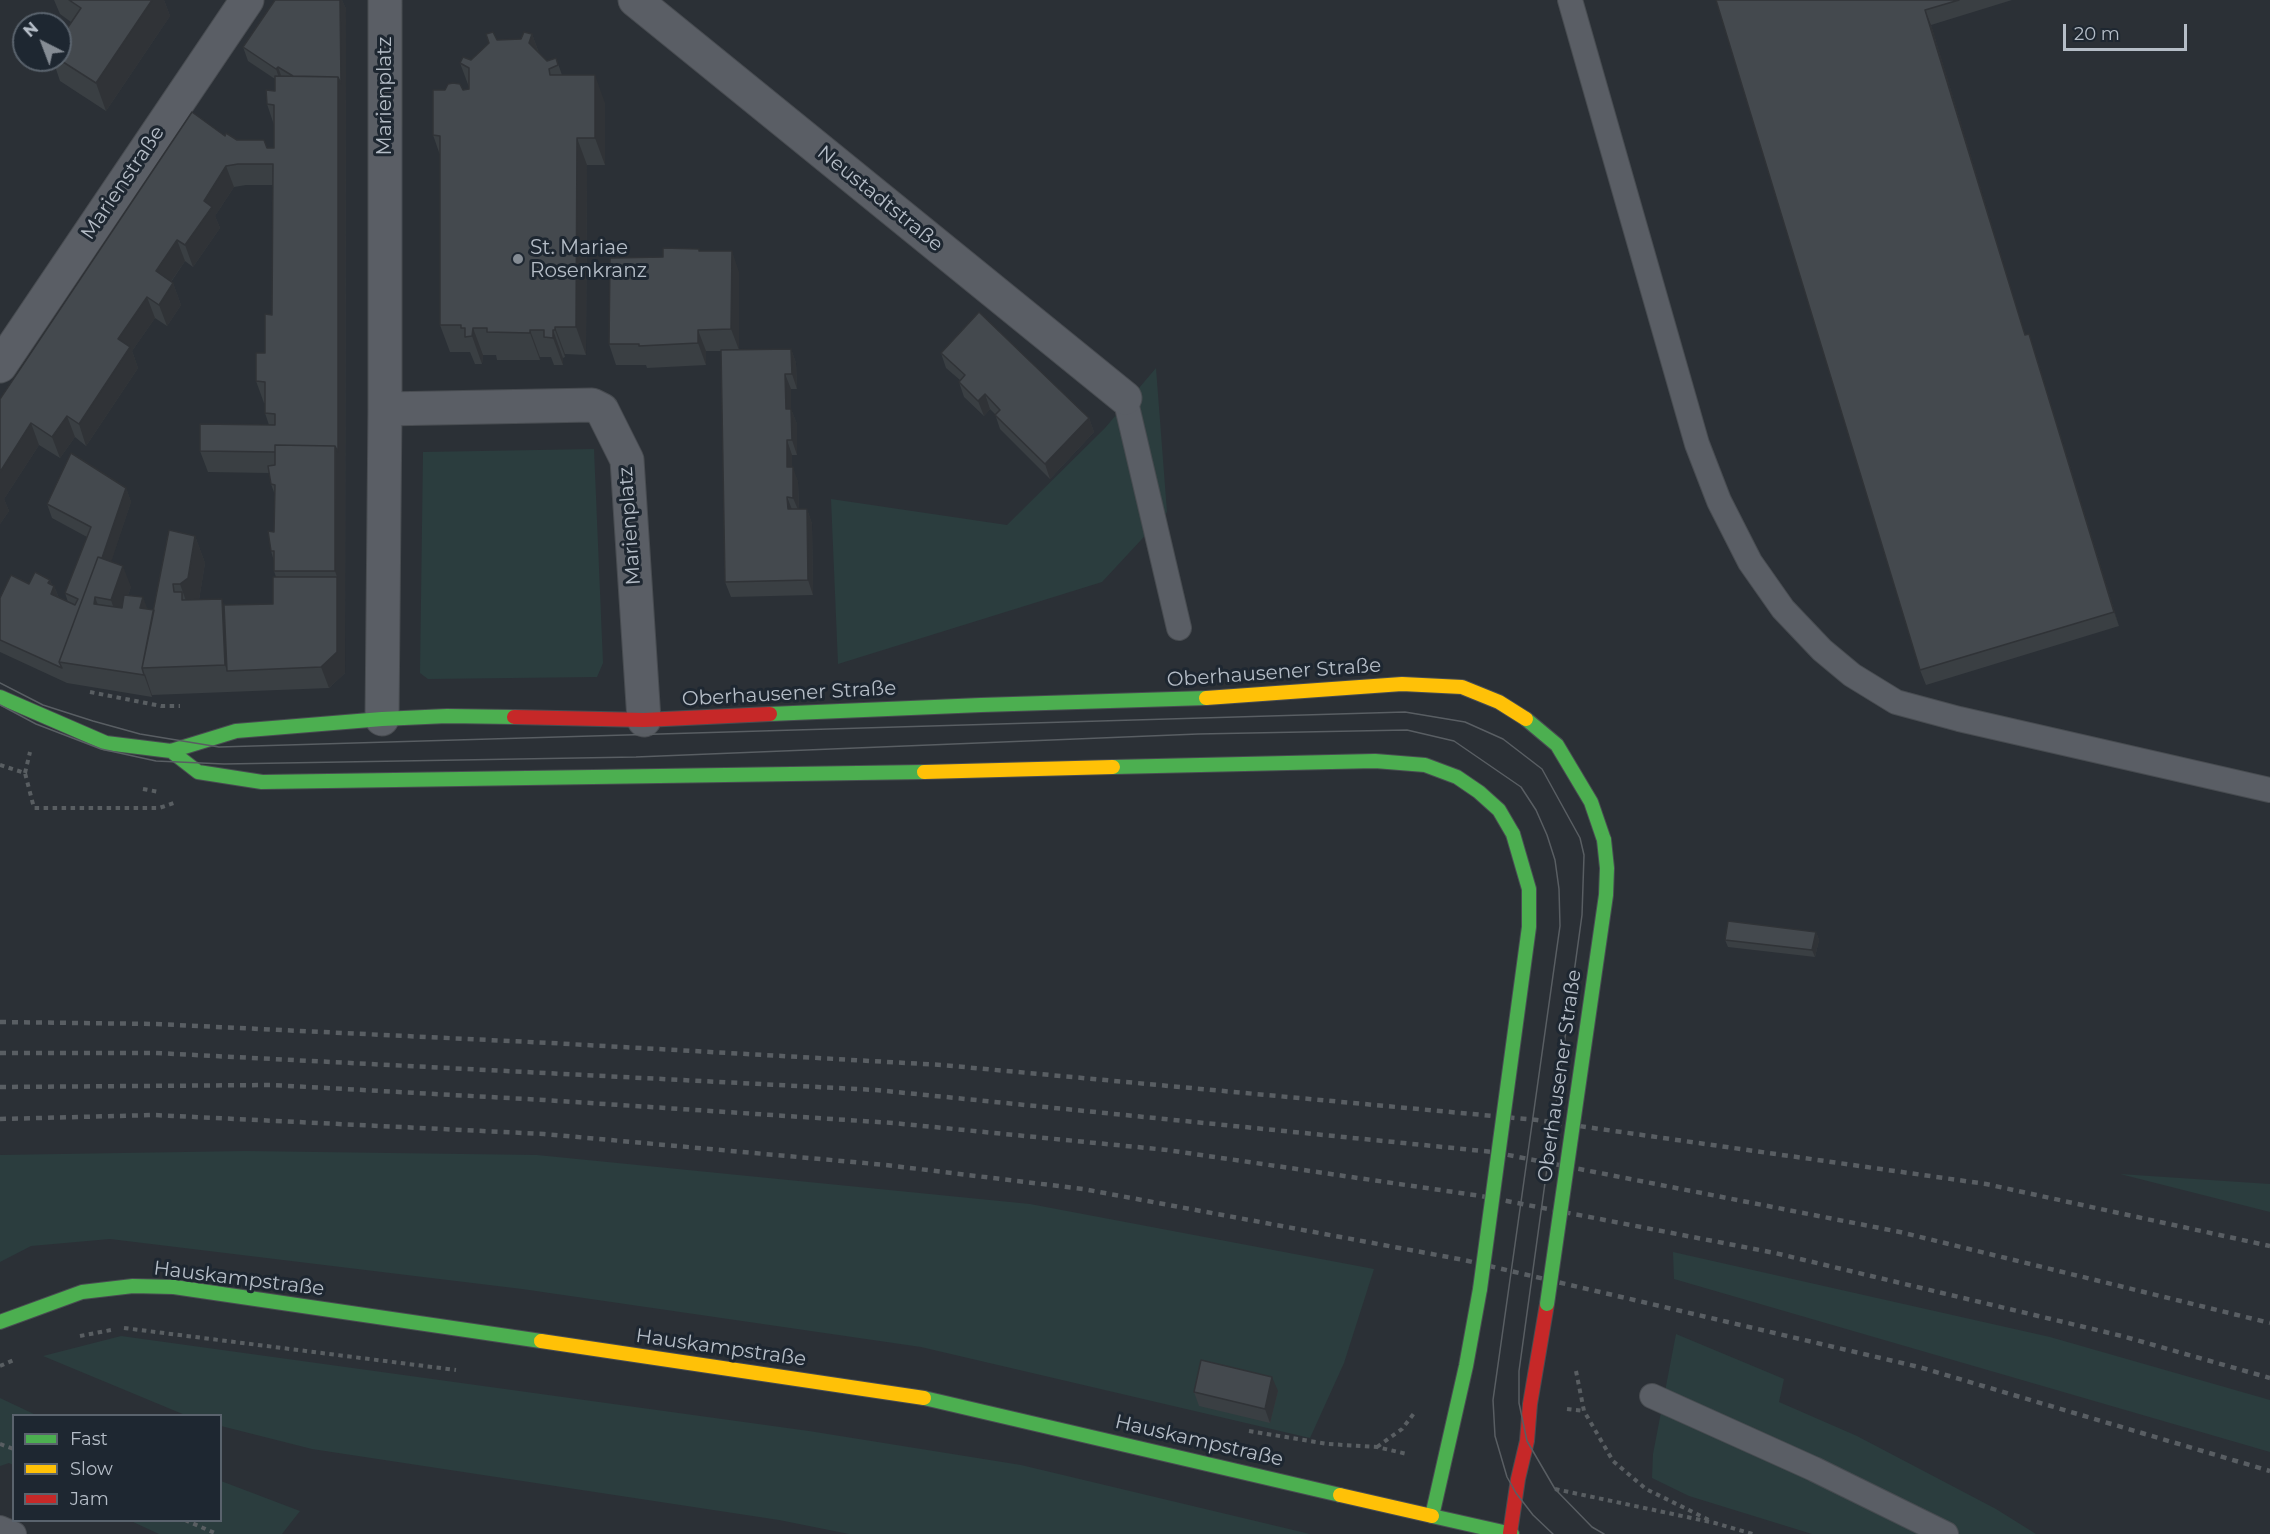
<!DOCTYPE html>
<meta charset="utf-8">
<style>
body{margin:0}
#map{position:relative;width:2270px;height:1534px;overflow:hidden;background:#2b3036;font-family:Montserrat,sans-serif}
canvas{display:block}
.legend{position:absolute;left:12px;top:1414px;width:210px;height:108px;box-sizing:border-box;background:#1e2731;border:2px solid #5a636d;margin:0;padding:8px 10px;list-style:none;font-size:18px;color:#b5bdc7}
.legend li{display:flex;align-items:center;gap:12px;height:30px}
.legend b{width:30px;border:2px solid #5a636d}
.north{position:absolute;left:12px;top:12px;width:60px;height:60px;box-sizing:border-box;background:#1e2731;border:2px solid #5a636d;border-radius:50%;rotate:318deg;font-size:16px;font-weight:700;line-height:24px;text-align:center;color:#b5bdc7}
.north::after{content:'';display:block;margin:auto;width:21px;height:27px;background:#858c94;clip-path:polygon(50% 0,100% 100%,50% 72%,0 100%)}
.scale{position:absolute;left:2063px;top:24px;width:124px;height:27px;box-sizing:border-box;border:3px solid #b5bdc7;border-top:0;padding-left:8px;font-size:18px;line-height:21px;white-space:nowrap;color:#b5bdc7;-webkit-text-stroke:4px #1e2731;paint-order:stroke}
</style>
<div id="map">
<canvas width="2270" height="1534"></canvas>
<ul class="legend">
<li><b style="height:8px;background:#4caf50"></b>Fast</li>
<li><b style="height:8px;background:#ffc107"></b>Slow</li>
<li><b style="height:8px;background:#c62828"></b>Jam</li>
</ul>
<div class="north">N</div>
<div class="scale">20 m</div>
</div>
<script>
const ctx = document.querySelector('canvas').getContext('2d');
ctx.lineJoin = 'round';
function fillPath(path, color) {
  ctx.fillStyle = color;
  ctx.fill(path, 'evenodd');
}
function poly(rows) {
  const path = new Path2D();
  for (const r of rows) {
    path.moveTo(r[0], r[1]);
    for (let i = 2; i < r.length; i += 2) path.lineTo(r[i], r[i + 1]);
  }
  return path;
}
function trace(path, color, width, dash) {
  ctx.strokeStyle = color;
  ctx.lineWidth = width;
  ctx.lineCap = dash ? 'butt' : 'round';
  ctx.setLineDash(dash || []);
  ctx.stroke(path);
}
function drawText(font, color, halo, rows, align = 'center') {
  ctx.font = font + ' Montserrat,sans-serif';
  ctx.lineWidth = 6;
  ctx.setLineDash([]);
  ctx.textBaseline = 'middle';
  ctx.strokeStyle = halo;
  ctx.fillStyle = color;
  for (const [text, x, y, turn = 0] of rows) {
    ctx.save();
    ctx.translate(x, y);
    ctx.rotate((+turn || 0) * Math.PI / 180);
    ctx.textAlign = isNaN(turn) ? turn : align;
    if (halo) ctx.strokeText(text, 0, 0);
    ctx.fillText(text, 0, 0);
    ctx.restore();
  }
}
fillPath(poly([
 [1156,368,1167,512,1102,582,838,664,831,499,1007,525,1105,428],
 [594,449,603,663,597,677,428,679,420,673,423,452],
 [245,1151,537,1155,1030,1204,1374,1269,1344,1363,1310,1438,921,1347,522,1289,110,1239,31,1246,0,1262,0,1155],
 [2120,1174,2270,1184,2270,1212],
 [1673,1252,2050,1337,2270,1400,2270,1452,1674,1279],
 [1676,1334,1784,1379,1779,1402,1857,1436,1996,1509,2036,1534,1812,1534,1689,1496,1652,1478,1653,1454],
 [121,1336,809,1431,1021,1465,1310,1534,849,1534,779,1520,312,1449,221,1426,220,1416,185,1415,43,1356],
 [0,1398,36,1415,14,1416,13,1465,9,1463,0,1466],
 [221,1481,300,1511,282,1534,159,1534,131,1521,220,1520]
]), '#2b3d3e');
const lane = poly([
 [1570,0,1697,444,1719,501,1750,562,1783,609,1822,650,1852,675,1896,702,1959,719,2270,790],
 [1125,398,1179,628],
 [1652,1396,1814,1469,1946,1534],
 [0,1528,14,1534]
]);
const street = poly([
 [635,0,1125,398],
 [0,366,247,0],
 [385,409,592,405,602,410,627,460,644,720],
 [382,719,385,409,385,0]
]);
const fast = poly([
 [0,697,106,743,171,751,236,731,382,719,447,716,514,717],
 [770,714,981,705,1206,698],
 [1526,719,1557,745,1591,802,1604,840],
 [171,751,198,772,262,782,924,772],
 [1113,767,1375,761,1425,765,1457,777,1479,792,1499,810,1513,834],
 [1480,1289,1466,1366,1432,1516,1512,1534],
 [0,1322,82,1292,133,1286,174,1287,541,1341],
 [924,1398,1340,1495]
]);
const slow = poly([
 [1206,698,1402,684,1462,687,1499,702,1526,719],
 [924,772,1113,767],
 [541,1341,924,1398],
 [1340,1495,1432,1516]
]);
const jam = poly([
 [514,717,644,720,770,714],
 [1510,1533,1518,1479,1527,1441,1530,1404,1547,1304]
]);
trace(lane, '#484c51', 26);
trace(street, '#484c51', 35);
trace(fast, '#484c51', 16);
trace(slow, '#484c51', 16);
trace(jam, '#484c51', 16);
trace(poly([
 [90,692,161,706,180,706],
 [0,765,25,773,34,808,159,808,174,803],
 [25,773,30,752],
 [143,789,159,792],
 [124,1328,456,1370],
 [80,1336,111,1330],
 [0,1366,14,1360],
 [1576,1371,1584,1411,1613,1461,1646,1489,1709,1520],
 [1567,1409,1584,1411],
 [1249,1431,1328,1444,1377,1447,1407,1454],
 [0,1444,14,1449],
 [1377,1447,1402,1429,1415,1412],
 [1555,1489,1715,1523,1753,1534],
 [185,1520,217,1534]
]), '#595e62', 4, [4.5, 4.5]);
trace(lane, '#5a5e65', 24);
trace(street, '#5a5e65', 33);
trace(fast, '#4caf50', 14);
trace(slow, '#ffc107', 14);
trace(jam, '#c62828', 14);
trace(poly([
 [0,683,43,705,93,721,140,734,219,747,1405,712,1465,722,1503,739,1542,769,1580,838,1584,855,1582,915,1519,1371,1519,1403,1527,1441,1555,1489,1592,1527,1604,1534],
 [0,705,36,724,101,749,156,761,224,764,636,757,1198,734,1407,730,1454,741,1521,787,1536,810,1547,835,1555,860,1559,889,1560,926,1493,1400,1495,1436,1507,1477,1516,1493,1533,1515,1553,1534]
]), '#595e63', 1.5);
trace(poly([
 [0,1022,156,1024,551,1043,942,1065,1537,1120,1986,1184,2270,1246],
 [0,1053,156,1053,876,1090,1493,1152,1900,1232,2270,1323],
 [0,1087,272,1085,544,1100,893,1123,1167,1150,1481,1196,1775,1253,2122,1336,2270,1378],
 [0,1119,154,1115,544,1134,886,1165,1083,1189,1464,1260,1919,1367,2270,1471]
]), '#595e63', 4.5, [6, 6]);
const fastBridge = poly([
 [1480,1289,1529,927,1529,889,1513,834],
 [1547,1304,1606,895,1607,868,1604,840]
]);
trace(fastBridge, '#484d53', 16, []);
trace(fastBridge, '#4caf50', 14);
fillPath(poly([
 [54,0,164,0,170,16,106,111,60,81,53,60,60,60,71,22,60,14],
 [275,0,342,0,346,9,345,673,329,688,152,695,152,697,67,683,0,652,0,598,29,584,50,580,52,585,54,586,59,598,68,602,65,593,87,537,52,518,47,504,126,488,131,502,111,561,131,587,128,595,148,609,154,610,195,536,205,563,199,600,224,605,273,604,276,577,274,571,274,561,271,551,274,532,275,495,271,484,269,473,208,472,200,451,269,425,265,413,265,403,264,403,256,381,265,353,272,315,273,185,246,185,234,187,215,216,220,228,193,267,185,261,171,282,173,283,181,305,167,326,155,318,132,351,138,368,86,446,75,437,60,458,39,445,4,499,9,511,0,524,0,399,225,136,267,148,274,148,274,125,267,104,275,91,275,79,248,61,243,47],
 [1716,0,2012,0,1931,25,2025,335,2029,334,2034,349,2119,626,1926,685,1920,670],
 [532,34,539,53,547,61,556,58,562,75,605,103,605,165,587,165,586,355,565,354,565,357,563,358,563,365,554,365,551,357,540,357,540,360,497,360,496,355,483,355,482,364,475,364,470,352,450,352,440,325,440,155,433,135,463,90,469,89,469,87,460,63,471,60,497,40,521,39],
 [700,251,739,272,739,350,791,349,796,363,797,389,791,389,791,409,797,424,797,455,792,455,792,467,798,482,799,509,807,509,812,524,813,595,731,597,725,582,721,351,706,351,706,365,647,368,646,365,616,365,609,344,663,257],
 [941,353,1089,418,1094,432,1050,479,1000,429,995,414,990,409,984,416,964,397,959,382,960,380,946,368],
 [1816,932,1819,940,1815,957,1728,947,1725,940],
 [1278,1391,1270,1423,1199,1406,1194,1392]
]), '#3a3f43');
fillPath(poly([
 [152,0,164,0,170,16,106,111,96,83],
 [340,0,342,0,346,9,345,673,329,688,321,667,337,577,335,571,338,77],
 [1925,10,1931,25,2030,350,2025,335],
 [532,34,542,62,529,43],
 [278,67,283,81,281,84,276,69],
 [595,75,605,103,605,165,595,138],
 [577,138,587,165,586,355,576,327],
 [226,166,234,187,215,216,220,228,193,267,185,245,204,201],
 [177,240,185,261,163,293,156,271],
 [732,251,739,272,739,350,731,329],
 [173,283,181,305,167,326,159,305],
 [147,297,155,318,132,351,138,368,86,446,79,424,118,339],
 [555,327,565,354,565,357,555,330],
 [473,328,483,355,482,364,472,336],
 [530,330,540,357,540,360,530,333],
 [553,330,563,358,563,365,553,338],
 [698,330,706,351,706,365,698,343],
 [2029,334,2034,349,2119,626,2114,612],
 [791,349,796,363,797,389,792,374],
 [785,374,791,389,791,424,786,409],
 [985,394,990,409,984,416,978,401],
 [791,409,797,424,797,455,792,440],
 [67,416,75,437,60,458,52,437],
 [1089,418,1094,432,1050,479,1045,464],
 [31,423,39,445,4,499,9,511,0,524,0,472],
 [787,440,792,455,792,482,787,467],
 [793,467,798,482,799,512,793,498],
 [126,488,131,502,106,578,95,597,103,619,64,662],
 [787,497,793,512,788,509],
 [807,509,812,524,813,595,808,580],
 [195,536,205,563,198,606,190,612,180,584],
 [123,566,131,587,118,621,111,600],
 [50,580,53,589,54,586,60,601,51,594,48,583],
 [143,597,151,618,140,608],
 [222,599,232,627,227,671,225,665],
 [145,674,152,695,152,697,144,675],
 [1816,932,1819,940,1815,957,1812,950],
 [1272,1377,1278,1391,1270,1423,1265,1409]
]), '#303337');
const building = poly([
 [69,0,152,0,96,83,60,60,60,39,81,8,69,0],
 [275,0,340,0,341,84,338,77,293,76,278,67,276,69,243,47,275,0],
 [1716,0,1959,0,1925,10,2025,335,2029,334,2114,612,1920,670,1716,0],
 [493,32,497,40,521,39,524,32,532,34,529,43,547,61,556,58,558,65,549,69,550,75,595,75,595,138,577,138,576,327,555,327,555,330,553,330,553,338,544,337,544,330,530,330,530,333,487,332,487,328,473,328,472,336,465,337,465,328,461,328,461,325,440,325,440,136,433,135,433,90,445,90,448,84,453,83,460,84,463,90,469,89,469,68,460,63,463,57,471,60,489,43,486,34,493,32],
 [275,76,338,77,338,452,335,446,275,445,275,452,200,451,200,424,275,425,275,414,265,413,265,382,256,381,256,353,265,353,265,314,272,315,273,164,238,164,226,166,204,201,212,207,185,245,177,240,156,271,173,283,159,305,147,297,118,339,130,347,79,424,67,416,52,437,31,423,0,472,0,399,192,112,225,136,226,133,237,140,264,140,267,148,274,148,274,105,267,104,266,90,275,91,275,76],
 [663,248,699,249,699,251,732,251,731,329,698,330,698,343,639,346,639,344,609,344,610,258,663,257,663,248],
 [979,312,1089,418,1045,464,995,415,1000,410,985,394,978,401,959,382,965,375,941,353,979,312],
 [791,349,792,374,785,374,786,409,791,409,792,440,787,440,787,467,793,467,793,498,787,497,788,509,807,509,808,580,725,582,721,350,791,349],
 [275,445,335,446,335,571,274,571,274,551,271,551,268,531,274,532,275,485,271,484,268,466,275,465,275,445],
 [71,453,126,488,102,558,98,557,59,662,62,668,0,640,0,598,11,575,29,584,35,572,50,580,48,583,54,586,51,594,75,605,78,599,65,593,91,527,47,504,71,453],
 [169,530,195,536,188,578,180,584,173,584,174,592,182,592,182,600,222,599,225,665,142,668,169,530],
 [98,557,123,566,111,600,95,597,94,604,122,608,124,595,143,597,140,608,154,610,142,668,144,675,59,662,98,557],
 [273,577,337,577,337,652,321,667,227,671,224,605,273,604,273,577],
 [1728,921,1816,932,1812,950,1725,940,1728,921],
 [1201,1360,1272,1377,1265,1409,1194,1392,1201,1360]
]);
fillPath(building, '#44494e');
trace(building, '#303337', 1.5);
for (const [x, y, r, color] of [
 [518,259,6,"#858c94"]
]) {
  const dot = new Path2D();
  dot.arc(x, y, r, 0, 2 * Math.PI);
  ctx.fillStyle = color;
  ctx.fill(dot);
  trace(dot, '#1e2731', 2);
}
drawText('20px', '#b5bdc7', '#1e2731', [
 ["Marienplatz",385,96,-90],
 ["Marienstraße",123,183,-56],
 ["Neustadtstraße",880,199,39],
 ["Marienplatz",630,526,-94],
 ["Oberhausener Straße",1274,673,-4],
 ["Oberhausener Straße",789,694,-3],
 ["Oberhausener Straße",1560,1076,-82],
 ["Hauskampstraße",239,1279,7],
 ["Hauskampstraße",721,1348,8],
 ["Hauskampstraße",1199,1441,13]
]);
drawText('20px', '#b5bdc7', '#1e2731', [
 ["St. Mariae",530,248],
 ["Rosenkranz",530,271]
], 'left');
</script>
